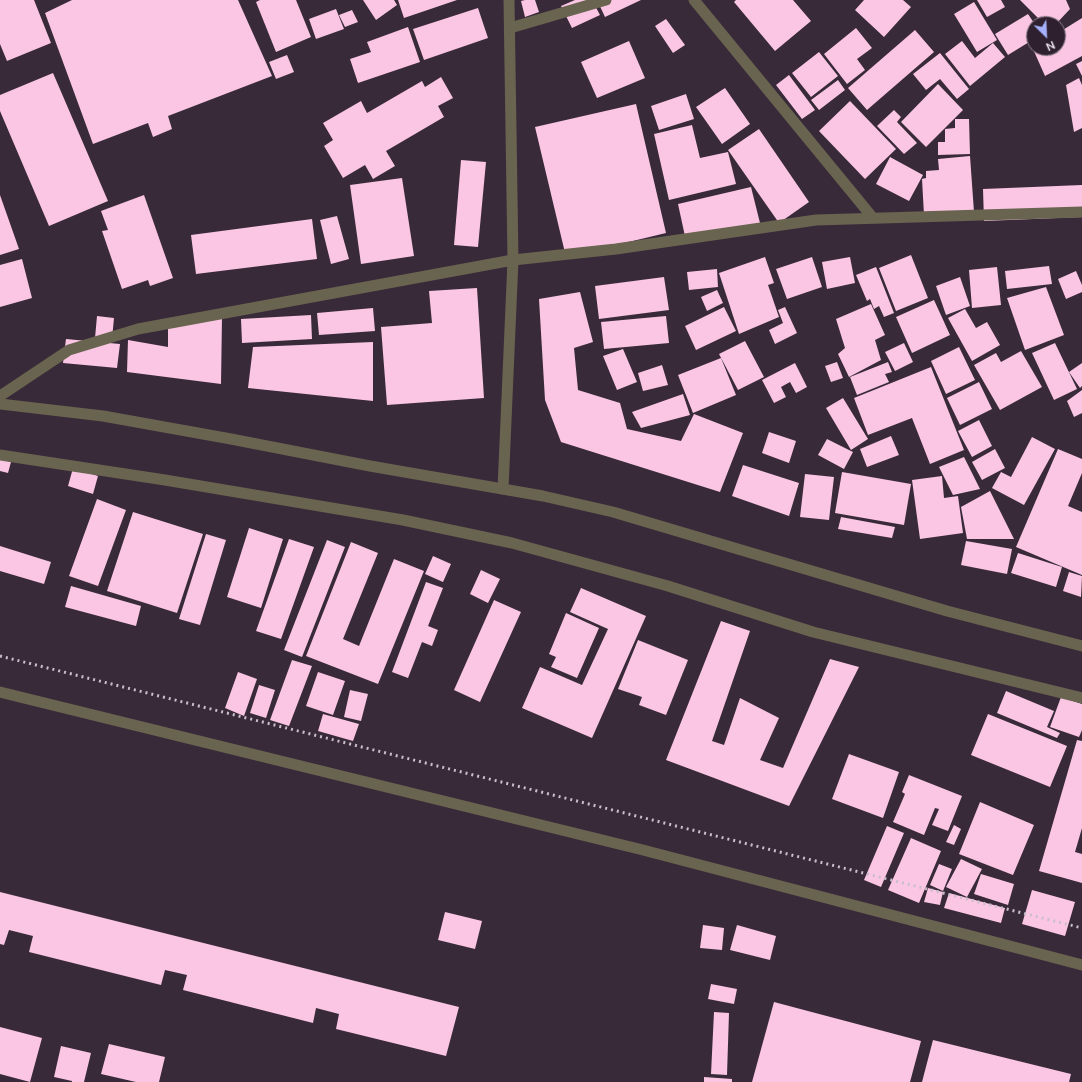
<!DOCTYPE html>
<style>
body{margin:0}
#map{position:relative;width:1082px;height:1082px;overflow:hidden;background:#392a39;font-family:Mulish,sans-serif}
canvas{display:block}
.north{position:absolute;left:1026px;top:16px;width:40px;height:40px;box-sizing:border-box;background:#2f202f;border:1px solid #817481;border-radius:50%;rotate:156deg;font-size:11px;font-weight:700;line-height:16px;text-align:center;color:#fbf1fc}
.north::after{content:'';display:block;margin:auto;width:14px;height:18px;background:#a5b1fc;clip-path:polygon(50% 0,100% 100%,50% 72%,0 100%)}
</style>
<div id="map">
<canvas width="1082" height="1082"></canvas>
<div class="north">N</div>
</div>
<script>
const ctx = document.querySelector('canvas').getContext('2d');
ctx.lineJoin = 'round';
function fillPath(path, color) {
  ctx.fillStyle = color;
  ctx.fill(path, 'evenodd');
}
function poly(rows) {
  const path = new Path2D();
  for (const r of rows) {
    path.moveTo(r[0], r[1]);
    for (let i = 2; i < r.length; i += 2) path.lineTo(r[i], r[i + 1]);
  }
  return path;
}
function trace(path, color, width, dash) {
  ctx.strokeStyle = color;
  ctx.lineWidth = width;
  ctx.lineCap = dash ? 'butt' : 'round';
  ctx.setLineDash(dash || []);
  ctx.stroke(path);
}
fillPath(poly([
 [0,0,34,0,51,43,7,61,0,44],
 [72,0,238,0,272,76,168,116,172,129,153,137,148,123,93,144,45,13],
 [260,0,296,0,311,37,276,52,256,2],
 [363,0,394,0,397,5,376,20],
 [398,0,457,0,404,18],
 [525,0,535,0,539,12,525,17,521,1],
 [575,0,592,0,600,15,572,28,561,6],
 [597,0,641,0,605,17],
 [736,0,793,0,811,21,775,51,734,2],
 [864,0,903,0,911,7,884,37,855,10],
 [977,0,1001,0,1005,7,987,17],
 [1020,0,1066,0,1070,9,1056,24,1044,24],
 [974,2,997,40,977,52,954,14],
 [478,8,488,38,424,60,413,29],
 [336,9,344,29,316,39,309,19],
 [352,10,358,22,345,27,339,15],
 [1028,14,1034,23,1034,39,1008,55,995,34],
 [1082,18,1082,56,1045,76,1033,49,1035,48,1058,48,1058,33],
 [666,19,685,45,673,53,655,26],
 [408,27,420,62,358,83,350,59,371,52,367,42],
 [856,28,872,48,857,59,865,70,847,84,824,54],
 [915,30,934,52,867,110,848,88],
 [629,41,645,78,597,98,581,62],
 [962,41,975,58,993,43,1005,57,970,86,945,54],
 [819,52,838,76,811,97,792,73],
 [940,53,969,89,957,99,940,79,926,90,913,74],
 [287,55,294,72,276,79,269,62],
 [1082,61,1082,76,1076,64],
 [53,73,108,201,49,226,0,111,0,95],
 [789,75,815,110,802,119,776,85],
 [441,77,453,98,438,106,444,117,386,151,395,166,373,179,365,165,343,178,324,146,333,140,323,123,361,101,367,113,422,81,425,87],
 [1079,78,1082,85,1082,128,1074,132,1066,85],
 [838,80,845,90,819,110,811,100],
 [938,84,963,110,926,147,901,122],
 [725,88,750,124,722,144,696,107],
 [686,94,694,119,659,130,651,106],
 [850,101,896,149,865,179,819,131],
 [636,104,666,233,566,257,535,127],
 [894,110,901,117,897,122,917,143,904,154,877,126],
 [955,119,969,119,970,154,938,155,938,142,945,142,945,129,955,128],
 [692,125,700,158,728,152,736,184,669,200,654,134],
 [759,129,809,202,779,223,728,150],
 [970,156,974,212,924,215,922,179,926,178,926,171,939,170,938,159],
 [890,157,923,175,909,201,876,184],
 [461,160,486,162,478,247,454,245],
 [402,178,414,256,361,264,350,185],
 [1082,185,1082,217,984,221,983,189],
 [751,187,760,223,686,241,678,204],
 [0,195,19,249,0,255],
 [144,195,173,278,150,286,148,280,122,289,102,231,108,230,101,211],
 [337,216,349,259,331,264,320,220],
 [312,219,317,259,196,274,191,235],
 [911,255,928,298,896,311,879,268],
 [765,257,774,283,768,285,779,317,739,334,719,273],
 [812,257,822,287,787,299,776,269],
 [850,257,855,283,827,289,822,262],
 [22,259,32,298,0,307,0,265],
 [1049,266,1052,284,1007,289,1005,271],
 [876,267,894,313,884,317,879,306,874,309,870,299,867,301,856,275],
 [997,267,1001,305,972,308,969,270],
 [717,269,718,287,689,290,687,272],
 [1076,271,1082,285,1082,292,1066,299,1058,279],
 [664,277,669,310,599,319,595,286],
 [960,277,970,306,946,315,936,286],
 [1046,287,1064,335,1025,350,1007,298],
 [477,288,484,398,387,405,381,327,432,323,429,291],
 [717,290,723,303,707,311,701,297],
 [580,292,593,342,574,348,578,390,620,403,627,429,681,441,694,414,743,433,720,492,561,442,545,400,539,299],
 [934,300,950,335,912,353,896,317],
 [871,304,885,335,875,340,881,360,849,377,838,354,845,348,836,319],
 [724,307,736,331,696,350,685,326],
 [785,307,797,333,775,344,769,330,783,323,778,310],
 [373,308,375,331,319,335,317,313],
 [965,309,976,328,987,322,1000,345,972,361,948,318],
 [311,315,312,339,242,343,241,319],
 [97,316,114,318,112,339,95,338],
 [666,316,669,343,604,349,601,322],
 [222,317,221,384,127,372,128,340,168,347,168,318],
 [66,339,120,344,117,368,63,363],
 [745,341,764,377,738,390,719,354],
 [373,342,373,401,248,388,253,347],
 [904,343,913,362,895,371,885,352],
 [1055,343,1077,389,1054,400,1032,353],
 [959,347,975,380,946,394,931,361],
 [623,349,637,382,617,390,603,356],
 [1021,351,1042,387,1000,410,974,365,996,353,1001,362],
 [721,358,736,395,693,413,678,375],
 [837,362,843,378,831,382,825,366],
 [888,362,892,372,885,374,889,382,857,395,850,377],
 [795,363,807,387,796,393,790,382,781,387,786,397,774,403,762,380],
 [1082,363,1082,386,1080,388,1069,372],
 [662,365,668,385,643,391,638,373],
 [931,367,964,450,930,464,912,418,868,435,854,398],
 [979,382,992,409,960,425,947,398],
 [1082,390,1082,413,1074,417,1067,401],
 [683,394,690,415,641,428,632,412],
 [843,398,868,439,851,450,826,408],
 [979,420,992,446,972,457,958,431],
 [769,432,796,441,789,463,762,453],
 [891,436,899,455,867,467,860,449],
 [1032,437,1055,449,1024,505,992,488,1001,472,1011,477],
 [827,439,853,452,844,469,818,455],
 [995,449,1005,468,982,480,972,462],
 [1058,449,1082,459,1082,473,1068,506,1082,512,1082,575,1016,547],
 [964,457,980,489,953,495,939,467],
 [0,459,11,462,8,473,0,471],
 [743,465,799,483,789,516,732,496],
 [73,468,98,476,93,494,68,486],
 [842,472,911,484,904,525,835,513],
 [805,474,834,477,829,520,800,517],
 [942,476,944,498,958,496,963,533,920,539,912,480],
 [990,491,1014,539,967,539,961,507],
 [97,499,126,510,98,586,69,576],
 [133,512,203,534,177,613,107,591],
 [841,517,895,527,892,538,838,529],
 [249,528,283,539,261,608,227,597],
 [206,534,226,540,200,625,179,619],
 [289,539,314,547,281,639,256,631],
 [327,540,345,547,302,657,284,650],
 [966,541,1012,549,1007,574,961,565],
 [351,542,378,553,343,639,359,646,394,559,424,571,378,684,306,656],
 [0,546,51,562,44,584,0,571],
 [1018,553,1062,567,1056,587,1011,573],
 [433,556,451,564,443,582,425,574],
 [481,570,500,579,488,603,470,594],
 [1069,572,1082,576,1081,597,1063,591],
 [426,582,443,588,428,626,438,630,432,646,422,642,408,678,392,672],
 [71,586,141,606,136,626,65,607],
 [581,588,646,616,592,738,522,708,540,667,582,685,608,629,570,612],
 [494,600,521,612,480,702,454,690],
 [566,613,599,628,577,678,551,667,556,657,549,654],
 [721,621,750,631,712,741,724,745,740,698,779,718,760,760,783,768,830,659,859,667,789,806,666,760],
 [638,640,688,660,666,715,639,705,642,697,618,689],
 [292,660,312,666,289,726,270,720],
 [238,672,257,679,244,716,225,708],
 [318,672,345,681,333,715,306,706],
 [259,685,275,690,266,718,250,713],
 [350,690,368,694,361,721,344,717],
 [1006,691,1054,711,1047,727,1060,733,1057,738,997,713],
 [1061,697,1082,704,1082,730,1079,737,1050,727],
 [323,714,359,724,353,741,318,731],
 [988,714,1067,746,1050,787,971,755],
 [1077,740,1082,741,1082,828,1075,852,1082,854,1082,883,1039,871],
 [849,754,899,772,883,818,832,799],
 [909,775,962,796,948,831,932,825,939,809,935,808,924,835,893,822,905,794,902,792],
 [980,802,1034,825,1013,875,959,854],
 [954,825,961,829,954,845,946,842],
 [887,826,904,833,881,887,864,880],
 [911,838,941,851,919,903,888,890],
 [961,859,982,869,967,897,946,887],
 [939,864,952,869,943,891,930,885],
 [981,874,1014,884,1008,905,974,894],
 [928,888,943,892,940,905,924,902],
 [1032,890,1075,902,1065,936,1022,924],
 [0,892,459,1007,446,1056,336,1029,339,1014,316,1008,313,1023,183,990,187,975,165,970,161,985,29,952,33,936,9,930,4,945,0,944],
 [949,893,1005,908,1001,923,944,908],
 [445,912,482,921,475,949,438,940],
 [703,925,724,928,722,950,700,948],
 [737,925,776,936,770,960,730,950],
 [711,984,737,989,734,1004,708,999],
 [774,1002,921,1041,910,1082,752,1082],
 [714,1012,729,1013,727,1075,711,1074],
 [0,1027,42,1038,30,1082,0,1074],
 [933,1040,1071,1074,1069,1082,922,1082],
 [109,1044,165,1057,159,1082,136,1082,101,1074],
 [61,1046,91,1053,84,1082,72,1082,72,1081,54,1077],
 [704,1077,732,1079,732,1082,704,1082]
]), '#fac6e3');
trace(poly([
 [694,0,873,218],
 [510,28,606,0],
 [0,396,69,350,138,329,513,260,616,249,816,220,1082,212],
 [503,489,513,260,509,0],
 [0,692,643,850,1082,965]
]), '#696450', 11);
trace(poly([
 [0,404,103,416,231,439,370,466,543,496,613,512,947,611,1082,646],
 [0,455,165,480,403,520,512,543,668,586,813,632,1082,698]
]), '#696450', 11);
trace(poly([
 [0,656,1082,928]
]), '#cabecb', 3, [2, 4]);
</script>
